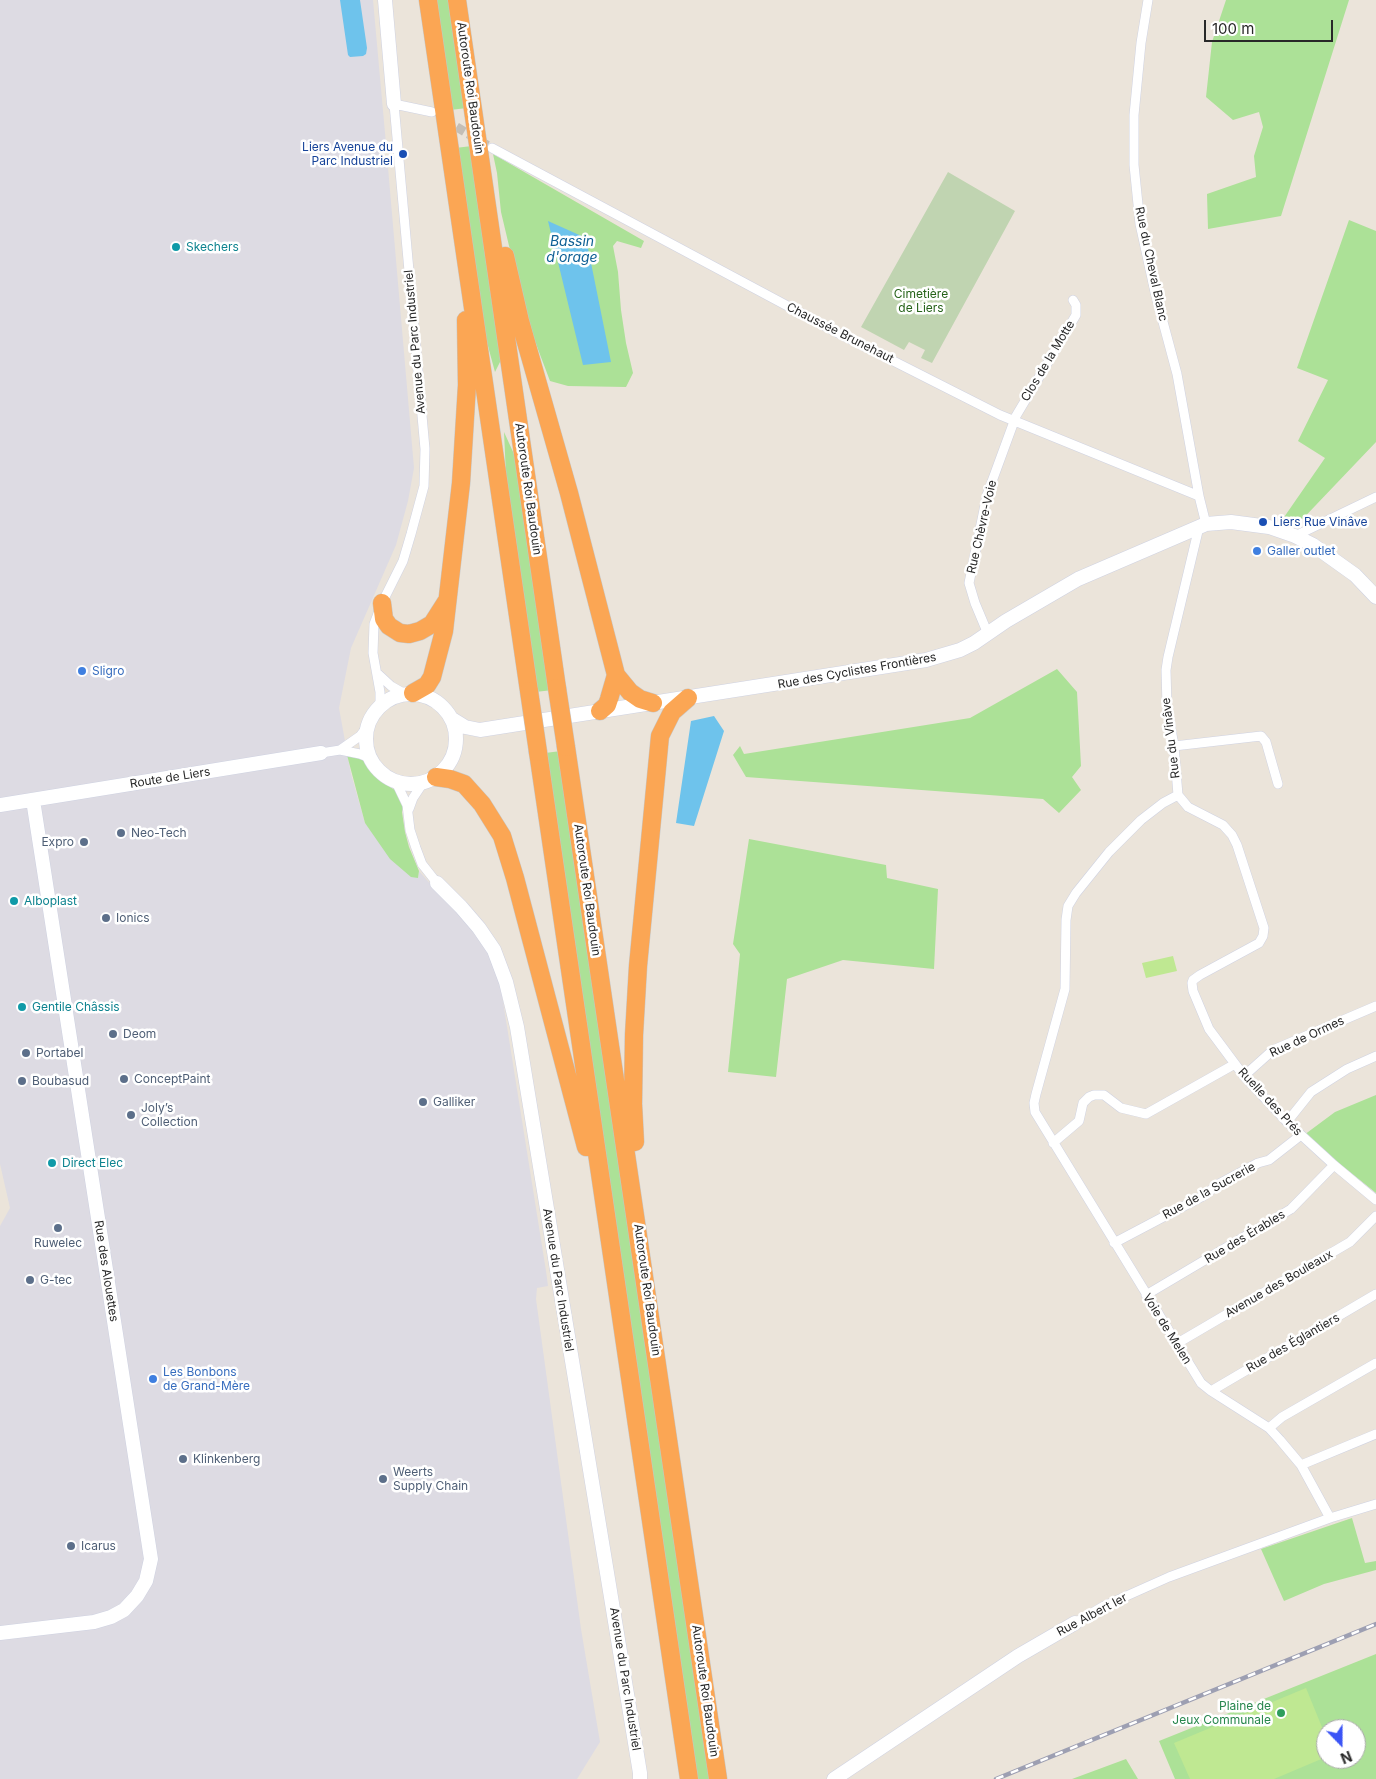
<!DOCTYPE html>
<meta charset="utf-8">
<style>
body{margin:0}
#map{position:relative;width:1376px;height:1779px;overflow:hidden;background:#ebe4da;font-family:Inter,sans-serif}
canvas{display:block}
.north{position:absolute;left:1316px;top:1719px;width:50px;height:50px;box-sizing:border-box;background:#fff;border:1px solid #a9a9a9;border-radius:50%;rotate:158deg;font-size:14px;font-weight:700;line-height:20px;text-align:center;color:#282828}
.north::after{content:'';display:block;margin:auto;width:18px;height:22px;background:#3b54f6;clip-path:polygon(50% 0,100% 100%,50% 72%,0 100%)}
.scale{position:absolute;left:1204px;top:20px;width:129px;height:22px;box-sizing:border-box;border:2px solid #282828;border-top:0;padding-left:6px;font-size:15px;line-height:18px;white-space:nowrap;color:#282828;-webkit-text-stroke:4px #fff;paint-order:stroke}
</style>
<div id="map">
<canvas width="1376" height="1779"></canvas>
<div class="north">N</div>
<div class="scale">100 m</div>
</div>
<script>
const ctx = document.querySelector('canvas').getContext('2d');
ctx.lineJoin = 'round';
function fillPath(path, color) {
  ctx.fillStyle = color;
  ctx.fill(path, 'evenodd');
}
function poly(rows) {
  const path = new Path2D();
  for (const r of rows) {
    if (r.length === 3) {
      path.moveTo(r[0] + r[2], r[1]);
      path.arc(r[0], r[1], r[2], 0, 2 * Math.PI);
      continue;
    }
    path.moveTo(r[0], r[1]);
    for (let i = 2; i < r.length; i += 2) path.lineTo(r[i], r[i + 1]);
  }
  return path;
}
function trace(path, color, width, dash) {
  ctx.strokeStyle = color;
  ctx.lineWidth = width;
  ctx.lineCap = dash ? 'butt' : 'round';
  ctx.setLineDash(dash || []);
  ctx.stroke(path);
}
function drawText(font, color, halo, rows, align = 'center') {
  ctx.font = font + ' Inter,sans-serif';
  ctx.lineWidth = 5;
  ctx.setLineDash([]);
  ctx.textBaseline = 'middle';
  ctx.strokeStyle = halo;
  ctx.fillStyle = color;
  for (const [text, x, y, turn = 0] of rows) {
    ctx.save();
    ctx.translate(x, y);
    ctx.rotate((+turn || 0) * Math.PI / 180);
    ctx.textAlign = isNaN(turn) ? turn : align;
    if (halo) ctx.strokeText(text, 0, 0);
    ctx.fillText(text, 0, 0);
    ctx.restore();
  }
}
fillPath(poly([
 [0,0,373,0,386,144,379,145,380,156,387,156,414,468,408,501,396,545,351,648,339,708,351,774,365,823,418,878,419,871,434,888,460,911,489,950,501,989,546,1271,548,1286,537,1288,536,1299,581,1629,600,1742,577,1779,0,1779,0,1226,10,1208,0,1164]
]), '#dddbe3');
fillPath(poly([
 [434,0,451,0,467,108,450,110],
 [1226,0,1349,0,1281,216,1208,229,1207,194,1256,177,1254,156,1263,127,1259,112,1233,120,1206,97,1212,42],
 [472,146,503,356,495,372,482,324,455,148],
 [493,154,644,241,641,248,617,241,613,246,618,272,621,310,626,343,633,373,626,387,568,386,550,381,533,336,515,271,501,212,497,173],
 [1349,220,1376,231,1376,442,1295,527,1280,523,1325,458,1298,441,1328,380,1297,368],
 [504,432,519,465,553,690,535,692,507,497],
 [1057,669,1077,692,1081,766,1072,777,1081,790,1059,813,1043,799,746,777,733,755,740,746,744,754,970,718],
 [561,751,712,1779,695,1779,545,753],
 [347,755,362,758,379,780,398,792,404,803,402,812,405,832,409,847,419,871,418,878,411,877,390,859,365,823],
 [749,839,886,865,887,878,938,889,934,969,843,960,787,979,776,1077,728,1072,740,954,733,944],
 [1376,1095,1376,1193,1304,1135,1335,1112],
 [1352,1518,1365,1563,1376,1561,1376,1570,1324,1584,1284,1601,1261,1549],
 [1376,1654,1376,1779,1175,1779,1159,1741],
 [1326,1729,1356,1729,1356,1759,1326,1759],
 [1126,1759,1138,1779,1072,1779]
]), '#ace197');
fillPath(poly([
 [948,172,1015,211,932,363,921,358,925,350,909,342,904,350,861,327]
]), '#c0d4b1');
fillPath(poly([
 [1173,956,1177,971,1146,978,1142,963],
 [1306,1688,1326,1737,1326,1757,1274,1779,1190,1779,1174,1743]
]), '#bfe892');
fillPath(poly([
 [340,0,360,0,367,48,366,54,363,56,350,57,348,55],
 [548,221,586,238,611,362,583,365],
 [714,716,724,731,694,826,676,823,691,721]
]), '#6ec3ec');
trace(poly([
 [445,120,492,148]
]), '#c4beb6', 9, [9, 4.5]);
const street = poly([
 [1148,0,1141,43,1134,115,1134,165,1140,224,1155,292,1177,374,1199,496,1206,524],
 [492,148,838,333,1000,415,1199,496],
 [1199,527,1168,657,1166,670,1167,706,1174,746,1178,795,1163,803,1141,820,1109,852,1076,893,1068,906,1066,920,1065,989,1036,1094,1034,1103,1035,1112,1201,1383,1211,1391,1269,1428,1280,1440,1301,1465,1330,1518],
 [1295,536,1376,497],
 [988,634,975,603,969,583,987,495,1016,416,1076,315,1076,305,1073,300],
 [378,674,391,686,405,694],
 [380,706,380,692,373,653,374,624,382,603,403,561,411,534,424,486,425,449,394,104,432,112],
 [1174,746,1261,736,1266,742,1278,784],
 [340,750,360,736,367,727],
 [321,753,340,750,360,754,370,758],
 [396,782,407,805,410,830,416,848,422,864,437,883],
 [1178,795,1188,807,1223,825,1232,835,1237,845,1264,928,1263,936,1259,943,1200,975,1193,980,1192,983,1193,991,1209,1029,1244,1076,1287,1122,1334,1165,1376,1200],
 [409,809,413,798,423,783],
 [1244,1076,1273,1050,1376,1006],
 [1287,1122,1311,1092,1347,1069,1376,1056],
 [1053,1143,1079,1121,1083,1103,1089,1097,1094,1095,1104,1095,1121,1108,1146,1114,1235,1064],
 [1114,1243,1205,1195,1217,1185,1258,1163,1269,1160,1301,1135],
 [1146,1295,1291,1209,1334,1165],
 [1176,1344,1350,1242,1376,1216],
 [1211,1391,1376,1294],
 [1269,1428,1282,1417,1376,1363],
 [1301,1465,1376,1434],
 [1075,1623,1104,1606,1169,1577,1330,1518,1376,1504]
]);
const secondary = poly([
 [385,0,394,104],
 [411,739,45],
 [452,719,465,727,480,730,926,660,960,650,974,643,1006,621,1078,579,1206,524,1231,522,1269,527,1295,536,1313,545,1355,575,1376,597],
 [0,805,321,753],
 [437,883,461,907,479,928,494,950,506,982,517,1027,640,1773,640,1779],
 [0,1633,94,1622,111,1617,124,1610,137,1596,146,1581,151,1559,33,800],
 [834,1779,1018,1656,1075,1623]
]);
const highway = poly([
 [428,0,529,691],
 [457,0,557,688],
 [505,256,520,321,569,493,616,675,630,692,640,699,653,703],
 [382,603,384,619,389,626,400,633,409,634,420,631,432,624,446,602],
 [413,693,427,685,432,677,444,631,461,483,467,385,466,320],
 [600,711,607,705,609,699,616,675],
 [566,747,718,1779],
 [538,752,689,1779],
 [436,777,450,779,464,784,482,804,502,836,515,878,586,1147],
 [635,1142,633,1104,634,1035,638,966,660,736,672,712,688,698]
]);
trace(street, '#cfd2e1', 10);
trace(secondary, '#cfd2e1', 15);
trace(highway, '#c7c7c7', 19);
trace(street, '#fff', 9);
trace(secondary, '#fff', 14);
trace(highway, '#fba654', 18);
const rail = poly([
 [996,1779,1376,1624]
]);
trace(rail, '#9d9fb2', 4.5);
trace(rail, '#fff', 2.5, [8]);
const highwayBridge = poly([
 [557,688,566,747],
 [529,691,538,752]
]);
trace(highwayBridge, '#c7c7c7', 19, []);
trace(highwayBridge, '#fba654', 18);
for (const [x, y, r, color] of [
 [403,154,5,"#1a4fb4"],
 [176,247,5,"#0f9aa8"],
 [1263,522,5,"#1a4fb4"],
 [1257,551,5,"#3f7fe0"],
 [82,671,5,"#3f7fe0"],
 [121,833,5,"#5c6f8a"],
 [84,842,5,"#5c6f8a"],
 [14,901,5,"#0f9aa8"],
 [106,918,5,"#5c6f8a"],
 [22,1007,5,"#0f9aa8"],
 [113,1034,5,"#5c6f8a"],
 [26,1053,5,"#5c6f8a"],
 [124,1079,5,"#5c6f8a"],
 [22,1081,5,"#5c6f8a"],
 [423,1102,5,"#5c6f8a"],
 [131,1115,5,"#5c6f8a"],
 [52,1163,5,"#0f9aa8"],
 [58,1228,5,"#5c6f8a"],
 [30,1280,5,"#5c6f8a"],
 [153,1379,5,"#3f7fe0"],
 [183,1459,5,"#5c6f8a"],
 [383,1479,5,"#5c6f8a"],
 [71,1546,5,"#5c6f8a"],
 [1281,1713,5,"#2e9e5b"]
]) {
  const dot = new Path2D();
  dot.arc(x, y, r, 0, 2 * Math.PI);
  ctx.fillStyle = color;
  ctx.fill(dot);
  trace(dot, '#fff', 2);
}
drawText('12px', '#282828', '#fff', [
 ["Autoroute Roi Baudouin",470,88,82],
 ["Rue du Cheval Blanc",1151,264,78],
 ["Chaussée Brunehaut",840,333,27],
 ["Avenue du Parc Industriel",415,342,-95],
 ["Clos de la Motte",1048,361,-59],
 ["Autoroute Roi Baudouin",528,489,82],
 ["Rue Chèvre-Voie",982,527,-77],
 ["Rue des Cyclistes Frontières",857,671,-10],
 ["Rue du Vinâve",1171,738,-97],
 ["Route de Liers",170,778,-9],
 ["Autoroute Roi Baudouin",587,890,82],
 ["Rue de Ormes",1307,1037,-25],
 ["Ruelle des Prés",1270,1102,47],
 ["Rue de la Sucrerie",1209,1191,-29],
 ["Rue des Érables",1245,1237,-31],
 ["Rue des Alouettes",106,1271,81],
 ["Avenue du Parc Industriel",558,1280,81],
 ["Avenue des Bouleaux",1279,1284,-30],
 ["Autoroute Roi Baudouin",647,1290,82],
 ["Voie de Melen",1167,1329,58],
 ["Rue des Églantiers",1293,1343,-30],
 ["Rue Albert Ier",1092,1615,-28],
 ["Avenue du Parc Industriel",625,1679,81],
 ["Autoroute Roi Baudouin",705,1691,82]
]);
drawText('12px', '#164399', '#fff', [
 ["Liers Avenue du",393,147],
 ["Parc Industriel",393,161],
 ["Liers Rue Vinâve",1273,522,"left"]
], 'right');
drawText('12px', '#0d838f', '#fff', [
 ["Skechers",186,247],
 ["Alboplast",24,901],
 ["Gentile Châssis",32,1007],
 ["Direct Elec",62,1163]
], 'left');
drawText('12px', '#26631a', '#fff', [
 ["Cimetière",921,294],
 ["de Liers",921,308]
]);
drawText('12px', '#366cbe', '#fff', [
 ["Galler outlet",1267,551],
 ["Sligro",92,671],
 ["Les Bonbons",163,1372],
 ["de Grand-Mère",163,1386]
], 'left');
drawText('12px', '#4e5e75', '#fff', [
 ["Neo-Tech",131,833],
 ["Expro",74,842,"right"],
 ["Ionics",116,918],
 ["Deom",123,1034],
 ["Portabel",36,1053],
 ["ConceptPaint",134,1079],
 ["Boubasud",32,1081],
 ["Galliker",433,1102],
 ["Joly’s",141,1108],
 ["Collection",141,1122],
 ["Ruwelec",58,1243,"center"],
 ["G-tec",40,1280],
 ["Klinkenberg",193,1459],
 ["Weerts",393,1472],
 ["Supply Chain",393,1486],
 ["Icarus",81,1546]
], 'left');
drawText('12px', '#27864d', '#fff', [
 ["Plaine de",1271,1706],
 ["Jeux Communale",1271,1720]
], 'right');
drawText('italic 14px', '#0f6095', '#fff', [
 ["Bassin",572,242],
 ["d'orage",572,258]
]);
</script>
